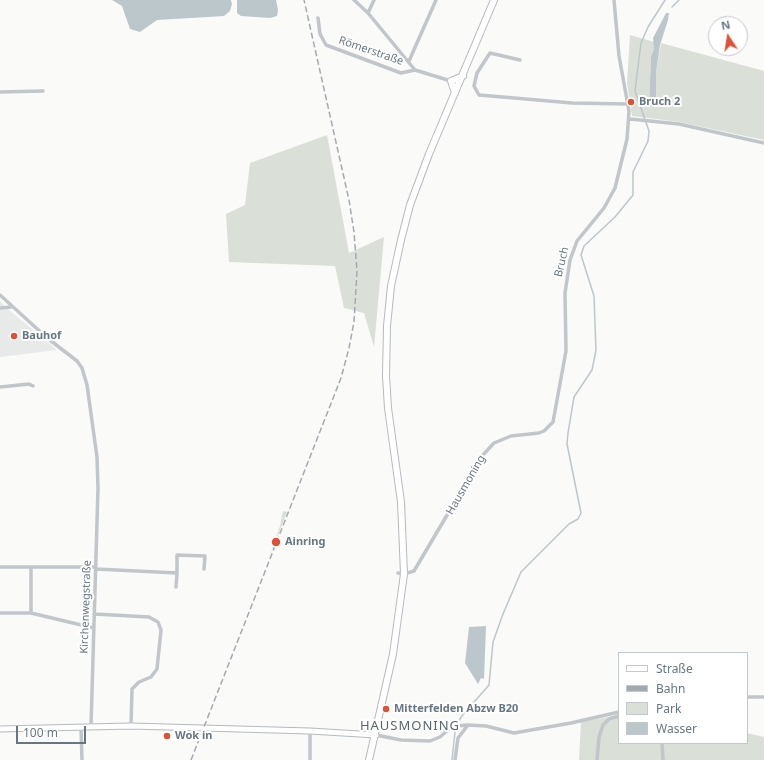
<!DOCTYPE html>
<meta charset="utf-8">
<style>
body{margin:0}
#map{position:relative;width:764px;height:760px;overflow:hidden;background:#fafaf8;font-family:"Noto Sans",sans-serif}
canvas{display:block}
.legend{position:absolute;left:618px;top:652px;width:130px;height:92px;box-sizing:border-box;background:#fff;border:1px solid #c2c9cd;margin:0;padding:5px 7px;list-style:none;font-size:12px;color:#667782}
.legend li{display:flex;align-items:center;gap:8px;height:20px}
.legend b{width:20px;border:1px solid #c2c9cd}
.north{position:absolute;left:708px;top:16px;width:40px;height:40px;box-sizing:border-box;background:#fff;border:1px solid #c2c9cd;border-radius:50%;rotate:348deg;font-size:11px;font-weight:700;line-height:16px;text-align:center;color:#667782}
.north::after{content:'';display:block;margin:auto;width:14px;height:18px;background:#dd5235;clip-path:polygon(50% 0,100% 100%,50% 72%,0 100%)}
.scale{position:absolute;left:16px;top:726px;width:70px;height:18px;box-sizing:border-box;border:2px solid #667782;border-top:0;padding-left:5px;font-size:12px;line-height:14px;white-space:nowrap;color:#667782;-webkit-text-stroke:3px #fff;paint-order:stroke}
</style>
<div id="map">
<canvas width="764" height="760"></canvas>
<ul class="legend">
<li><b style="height:5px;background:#fff"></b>Straße</li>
<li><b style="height:5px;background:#a3aaaf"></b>Bahn</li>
<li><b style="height:11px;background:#dadfd7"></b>Park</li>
<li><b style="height:11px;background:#bbc7cb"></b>Wasser</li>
</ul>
<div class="north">N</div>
<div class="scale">100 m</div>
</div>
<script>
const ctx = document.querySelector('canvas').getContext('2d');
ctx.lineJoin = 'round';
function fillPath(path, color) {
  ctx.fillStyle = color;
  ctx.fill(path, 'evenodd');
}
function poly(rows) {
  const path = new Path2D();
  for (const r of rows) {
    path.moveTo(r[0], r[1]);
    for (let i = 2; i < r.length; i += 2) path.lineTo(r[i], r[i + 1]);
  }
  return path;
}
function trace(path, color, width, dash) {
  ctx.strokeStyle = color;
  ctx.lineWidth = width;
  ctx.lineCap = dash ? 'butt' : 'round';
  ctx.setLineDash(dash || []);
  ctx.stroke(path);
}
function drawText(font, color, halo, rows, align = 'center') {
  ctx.font = font + ' "Noto Sans",sans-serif';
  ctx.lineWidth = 4;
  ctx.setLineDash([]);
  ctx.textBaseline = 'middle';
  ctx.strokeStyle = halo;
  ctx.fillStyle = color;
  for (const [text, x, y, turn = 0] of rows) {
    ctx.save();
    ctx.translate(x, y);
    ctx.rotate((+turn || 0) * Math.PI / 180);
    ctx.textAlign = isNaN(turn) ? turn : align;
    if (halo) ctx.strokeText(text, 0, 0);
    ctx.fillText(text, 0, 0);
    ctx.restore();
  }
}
fillPath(poly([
 [0,301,8,309,57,350,0,357]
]), '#e8e9e9');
fillPath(poly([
 [630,35,654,42,654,49,651,58,649,105,652,107,655,105,656,73,661,43,764,71,764,140,679,122,632,116,627,83],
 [327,135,349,253,384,237,374,347,364,313,344,308,335,266,229,262,226,214,245,205,250,163],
 [283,511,287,512,269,558,280,526],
 [614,716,619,717,619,743,747,743,747,733,764,737,764,760,579,760,581,722]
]), '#dadfd7');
fillPath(poly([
 [112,0,231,0,232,4,230,11,224,16,157,20,140,32,130,29,122,6],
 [237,0,276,0,278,10,277,16,270,18,241,16,237,13],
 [666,13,669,13,668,20,660,45,656,73,656,105,652,107,649,105,651,57,654,49,653,38],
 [486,626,484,679,481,678,478,684,465,663,469,627]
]), '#bbc7cb');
trace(poly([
 [672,7,679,0],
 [452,760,455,732,461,717,489,685,493,642,503,614,521,572,569,524,578,519,581,513,567,444,568,433,574,397,592,370,596,350,594,296,581,255,584,246,615,217,633,195,633,172,648,141,649,131,635,91,641,43,648,27,665,0]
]), '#bbc7cb', 1.5);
const secondary = poly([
 [0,729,131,726,310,731,376,735]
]);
const primary = poly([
 [455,93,451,81,463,76],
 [369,760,393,654,404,574,401,502,388,408,386,376,387,326,391,286,401,240,410,205,429,154,494,0]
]);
trace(secondary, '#b4babe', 7);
trace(primary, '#b5babe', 8);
trace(poly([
 [354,0,368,13,415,70,451,81],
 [368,13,374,0],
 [318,18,320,34,326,45,401,73,415,70],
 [520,60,490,53,477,73,474,86,479,95,572,103,628,104],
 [409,61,436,0],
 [0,92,43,91],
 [630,119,679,124,764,143],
 [0,295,46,337,77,361,82,368,87,385,97,457,98,488,91,726],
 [0,308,11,307],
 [0,387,29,384,33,386],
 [0,567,96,567],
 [31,567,31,613],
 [96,569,177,573,177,555,205,556,204,569],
 [398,573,404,574,414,571,482,456,494,443,511,436,539,433,544,431,553,422,566,351,565,293,570,260,577,241,604,208,615,188,627,139,629,111,619,56,614,0],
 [176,587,177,573],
 [0,613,31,613,94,628],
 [94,614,149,617,158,622,161,630,157,669,151,677,139,682,132,689,131,726],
 [747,697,764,697],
 [81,727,82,760],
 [310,731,310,760],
 [376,735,401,740,430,741,440,737,449,729,456,726,468,725,486,726,514,733,571,723,619,712],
 [662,743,663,760],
 [455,760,458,738,468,725],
 [597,760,599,737,603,725,609,719,619,716]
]), '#c1c6ca', 3.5);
trace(secondary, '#fff', 5);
trace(primary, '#fff', 6);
trace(poly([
 [191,760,341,378,349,348,354,322,357,271,354,232,349,200,304,0]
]), '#a3aaaf', 1.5, [6, 3]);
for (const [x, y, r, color] of [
 [631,102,4,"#dd5235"],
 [14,336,4,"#dd5235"],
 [276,542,5,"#dd5235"],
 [386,709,4,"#dd5235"],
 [167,736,4,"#dd5235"]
]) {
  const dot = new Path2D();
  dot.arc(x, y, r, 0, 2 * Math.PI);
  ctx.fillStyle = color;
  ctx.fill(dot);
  trace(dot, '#fff', 1.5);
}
drawText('11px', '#667782', '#fff', [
 ["Römerstraße",371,51,19],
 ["Bruch",562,262,-77],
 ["Hausmoning",466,485,-60],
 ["Kirchenwegstraße",86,607,-88]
]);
drawText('bold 11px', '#667782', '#fff', [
 ["Bruch 2",639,102],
 ["Bauhof",22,336],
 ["Ainring",285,542],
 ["Mitterfelden Abzw B20",394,709],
 ["Wok in",175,736]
], 'left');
ctx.letterSpacing = '1px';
drawText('13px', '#58656d', '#fff', [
 ["HAUSMONING",410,726]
]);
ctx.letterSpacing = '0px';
</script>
